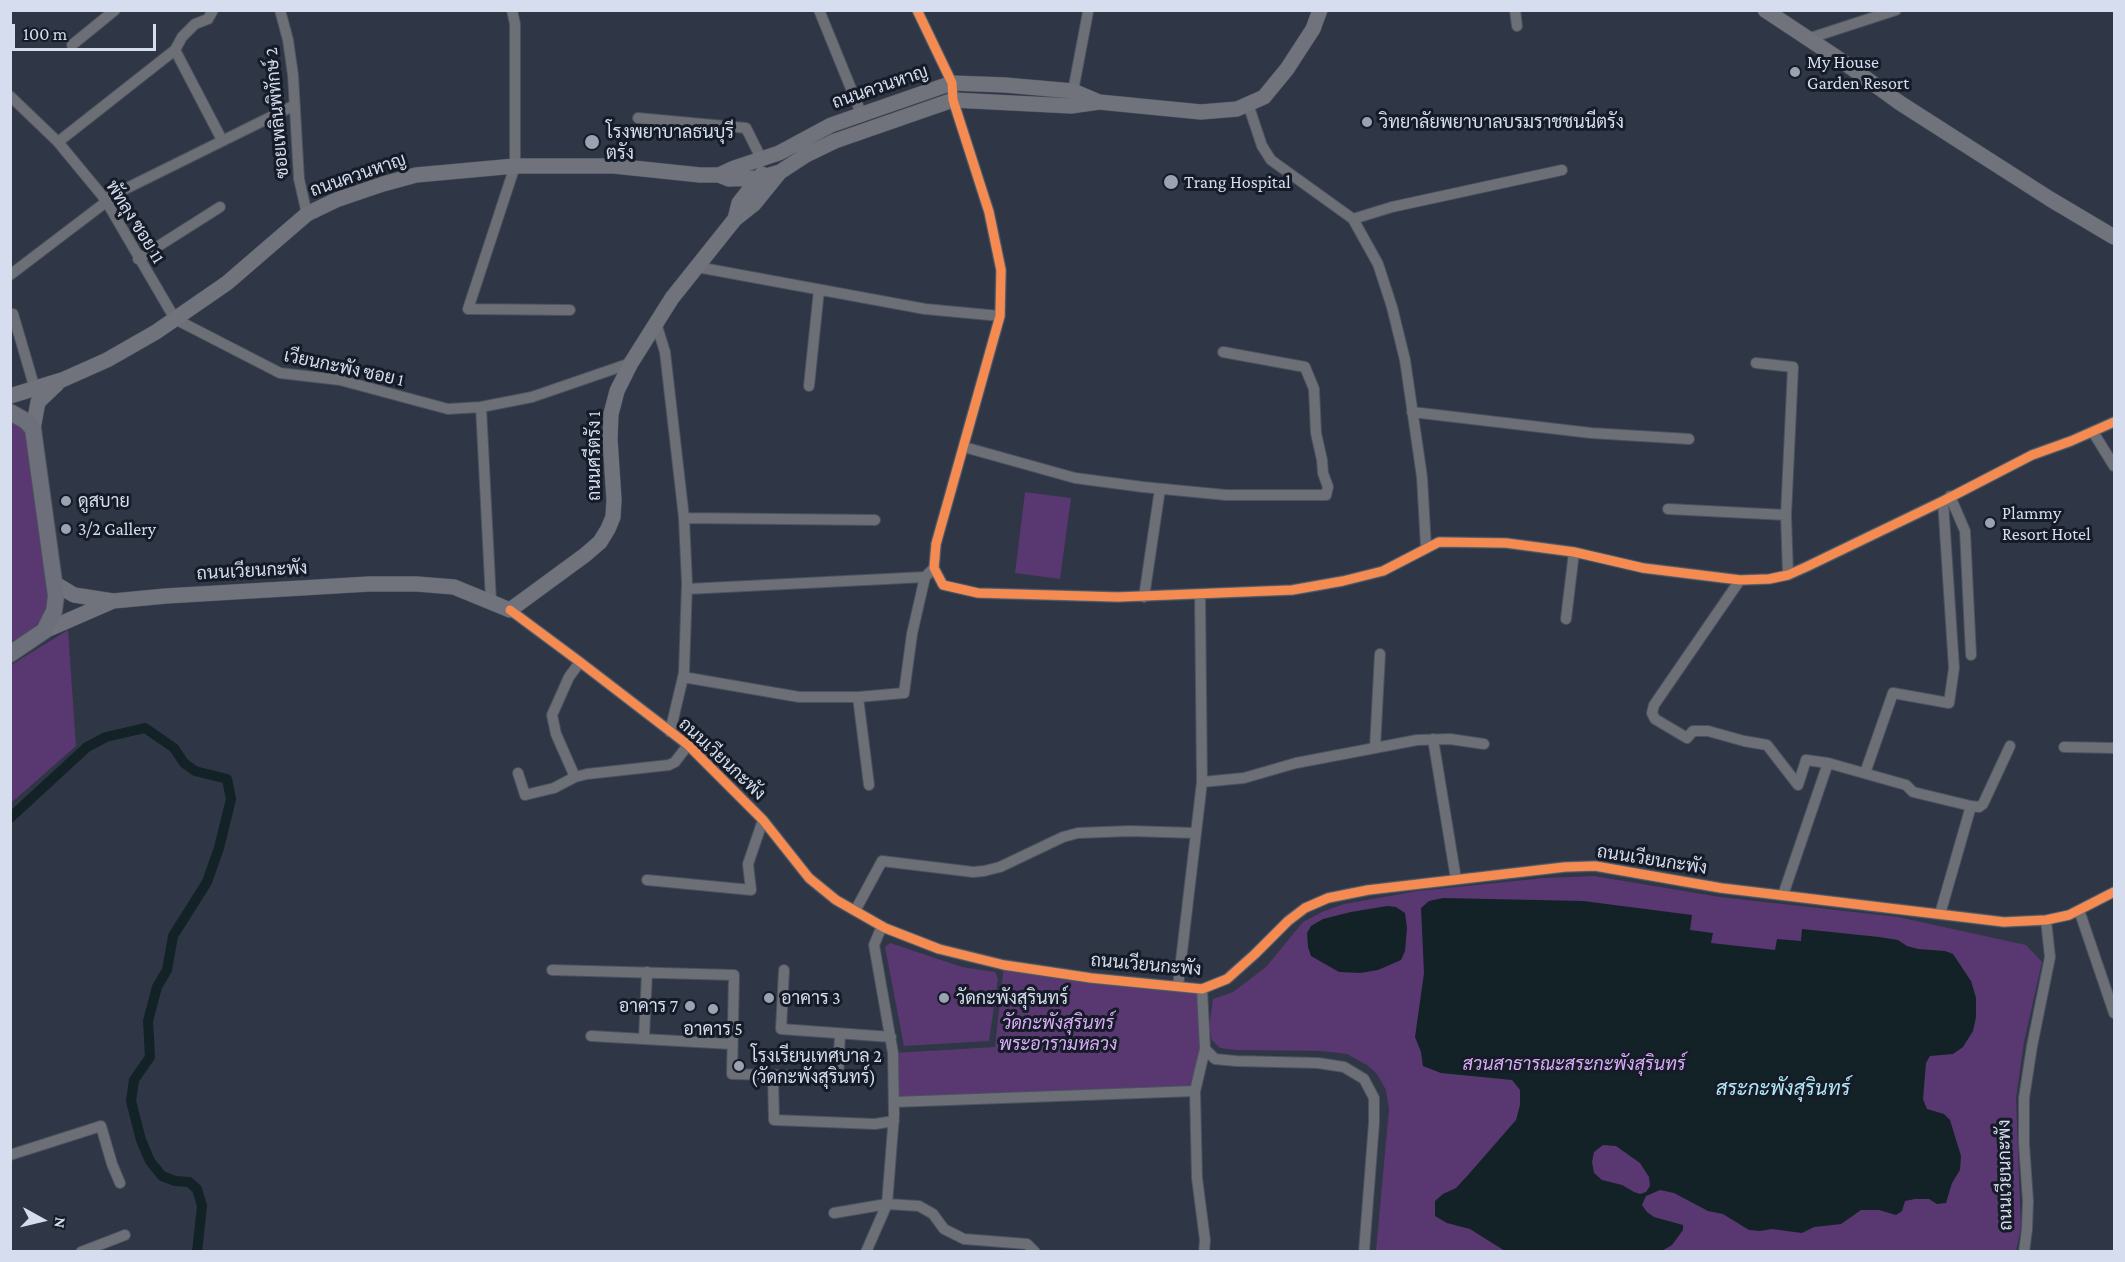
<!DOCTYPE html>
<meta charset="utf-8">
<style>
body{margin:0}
#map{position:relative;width:2125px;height:1262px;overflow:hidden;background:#2f3645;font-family:"Crimson Pro",serif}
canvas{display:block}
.frame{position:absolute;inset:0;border:12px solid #d5ddee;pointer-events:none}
.north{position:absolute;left:12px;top:1190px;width:60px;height:60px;-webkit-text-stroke:4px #151b27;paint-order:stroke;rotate:98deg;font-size:16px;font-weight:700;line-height:24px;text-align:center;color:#d5ddee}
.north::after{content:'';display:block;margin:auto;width:21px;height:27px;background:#d5ddee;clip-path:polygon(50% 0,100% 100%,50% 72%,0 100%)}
.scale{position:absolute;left:12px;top:24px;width:144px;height:27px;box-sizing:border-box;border:3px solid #d5ddee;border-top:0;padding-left:8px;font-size:18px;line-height:21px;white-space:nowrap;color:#d5ddee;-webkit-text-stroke:4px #151b27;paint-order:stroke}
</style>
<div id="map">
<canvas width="2125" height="1262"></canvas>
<div class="frame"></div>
<div class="north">N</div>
<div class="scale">100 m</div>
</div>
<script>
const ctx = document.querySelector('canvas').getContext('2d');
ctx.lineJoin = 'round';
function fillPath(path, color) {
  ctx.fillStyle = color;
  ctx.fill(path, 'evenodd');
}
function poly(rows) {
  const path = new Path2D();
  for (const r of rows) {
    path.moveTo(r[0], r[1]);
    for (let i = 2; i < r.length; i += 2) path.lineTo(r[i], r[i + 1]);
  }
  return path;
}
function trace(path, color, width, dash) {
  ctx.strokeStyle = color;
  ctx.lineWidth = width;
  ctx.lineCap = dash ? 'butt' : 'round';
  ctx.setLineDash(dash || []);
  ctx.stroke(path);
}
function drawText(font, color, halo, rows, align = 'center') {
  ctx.font = font + ' "Crimson Pro",Sarabun,serif';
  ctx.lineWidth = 6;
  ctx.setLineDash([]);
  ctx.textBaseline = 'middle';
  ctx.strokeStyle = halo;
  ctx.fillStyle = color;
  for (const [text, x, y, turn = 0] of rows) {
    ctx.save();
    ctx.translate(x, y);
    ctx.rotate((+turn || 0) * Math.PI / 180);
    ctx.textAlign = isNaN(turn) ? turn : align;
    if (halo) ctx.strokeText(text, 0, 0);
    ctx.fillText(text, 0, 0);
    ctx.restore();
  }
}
fillPath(poly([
 [14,422,28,432,45,556,48,598,42,619,28,633,11,642,10,423],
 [1025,492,1071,498,1060,579,1015,573],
 [68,630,76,746,11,803,11,665],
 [1594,876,1720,897,1898,917,2026,945,2042,962,2024,1042,2016,1098,2021,1227,2016,1251,1376,1251,1389,1109,1386,1090,1377,1074,1367,1065,1347,1054,1321,1051,1238,1050,1220,1048,1212,1040,1209,1028,1213,999,1233,992,1266,967,1303,922,1322,912,1344,904,1418,891,1544,878],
 [890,943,962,967,995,972,998,979,989,1041,904,1046,885,947],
 [1004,965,1202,989,1202,1029,1195,1091,894,1102,893,1053,995,1047]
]), '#593771');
fillPath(poly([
 [1443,898,1583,901,1692,915,1690,930,1713,933,1711,943,1775,950,1777,939,1801,941,1802,929,1879,937,1898,940,1907,946,1918,949,1945,951,1953,954,1971,981,1976,998,1976,1017,1973,1031,1963,1047,1953,1054,1930,1056,1926,1063,1923,1099,1927,1109,1944,1114,1950,1120,1961,1156,1960,1170,1952,1183,1946,1203,1937,1204,1929,1199,1915,1199,1905,1201,1902,1211,1896,1215,1879,1210,1861,1210,1841,1224,1814,1227,1802,1233,1772,1229,1760,1231,1749,1230,1723,1214,1708,1211,1674,1193,1660,1190,1646,1196,1642,1205,1647,1212,1654,1217,1683,1225,1683,1230,1672,1245,1660,1252,1505,1251,1470,1229,1447,1223,1435,1216,1435,1201,1443,1194,1456,1188,1468,1175,1516,1120,1520,1105,1520,1090,1512,1080,1441,1073,1423,1066,1421,1052,1415,1037,1424,973,1421,908,1429,901],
 [1603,1145,1616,1146,1640,1163,1649,1177,1650,1186,1646,1192,1640,1194,1634,1192,1622,1185,1602,1180,1594,1173,1592,1162,1594,1152],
 [1387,906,1396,907,1405,913,1407,928,1405,951,1401,960,1378,970,1360,973,1339,972,1311,956,1308,947,1307,933,1311,926,1323,919,1351,912]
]), '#132227');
trace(poly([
 [10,818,87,747,106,737,145,728,174,748,184,763,195,771,227,779,231,799,219,848,207,882,173,936,167,970,157,987,148,1021,150,1057,134,1080,131,1101,141,1140,150,1161,162,1176,175,1181,189,1182,197,1189,202,1206,197,1252]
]), '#132227', 10);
const street = poly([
 [280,10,288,40,293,75,299,179,307,214],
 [512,10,515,24,515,166,468,309,570,310],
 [819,10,861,113],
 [917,10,952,83,953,100,989,212,1001,270,1000,316,936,544,934,568,943,585,978,593,1118,597,1292,590,1343,581,1383,571,1439,542,1506,543,1574,552,1643,568,1740,580,1769,579,1788,575,1806,567,1943,501,2032,455,2071,441,2114,422],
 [1515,10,1517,26],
 [1807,39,1896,10],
 [72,45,115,10],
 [175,50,222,140],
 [1073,91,1088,12],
 [10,96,58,142,105,199,175,319,280,373,340,380,448,409,481,407,532,397,631,363],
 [1248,104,1262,146,1271,160,1353,219,1378,264,1392,307,1405,360,1422,477,1426,547],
 [638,118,746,128,761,158],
 [58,142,175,50,182,37,195,24,208,19,213,10],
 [105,199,295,105],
 [1353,219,1392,207,1562,170],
 [138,259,220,207],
 [697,267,925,309,1000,316],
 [10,275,106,202],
 [13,314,35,389],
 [656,323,665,352,684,518,687,583,684,673,670,732],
 [1756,363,1793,367,1786,515,1788,575],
 [809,386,819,290],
 [481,407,491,601],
 [1412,412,1591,433,1689,439],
 [2093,432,2114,466],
 [964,447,1075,478,1143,487,1226,495,1326,495,1328,487,1323,473,1322,460,1316,433,1314,389,1305,367,1223,352],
 [1950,496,1965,531,1971,655],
 [1668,509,1786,515],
 [684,518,875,520],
 [1740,580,1654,705,1652,713,1655,719,1687,738,1693,731,1708,731,1744,741,1767,745,1798,785,1806,760,1828,763],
 [687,589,925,577],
 [1144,597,1160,489],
 [510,610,580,662,688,745,763,820,809,878,836,900,885,928,939,949,1004,965,1091,978,1202,989,1227,979,1255,954,1288,921,1305,908,1328,898,1368,890,1565,867,1595,866,1721,888,2004,922,2046,920,2069,915,2114,892],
 [1566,619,1574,552],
 [683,677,799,697,858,697,904,693,912,634,925,577,934,568],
 [858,697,869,785],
 [1433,739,1456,879],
 [2064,747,2114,748],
 [1375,748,1380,654],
 [518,773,525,795,554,788,575,777,587,774,669,765,675,762,688,745],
 [1865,773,1893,693,1949,703,1954,668,1943,501],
 [575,777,556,734,552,715,569,677,580,662],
 [1202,782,1244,778,1296,763,1417,740,1450,739,1484,744],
 [1971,806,1979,807,1983,804,2010,746],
 [647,880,751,890,748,864,763,820],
 [1783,895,1828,763,1906,785,1913,792,1971,806,1940,914],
 [2079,910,2114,1013],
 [855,911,882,861,973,872,984,871,1000,867,1063,837,1078,833,1130,831,1195,833],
 [552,970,734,975,732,1074,773,1075,774,1120,875,1124,894,1121],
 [784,970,781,1029,891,1037],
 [1178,986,1202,782,1200,594],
 [1202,989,1205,1049,1215,1059,1236,1061,1318,1063,1344,1067,1364,1079,1374,1098,1374,1123,1364,1252],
 [591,1036,731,1044],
 [644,1038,647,972],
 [773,1075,838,1077,840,1034],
 [894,1102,1195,1091],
 [10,1155,101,1126,112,1164,120,1183],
 [834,1213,887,1204,919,1206,933,1214,944,1229,964,1239,1027,1244,1035,1252],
 [81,1252,125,1235],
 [866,1252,887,1204,894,1115,893,1053,874,945,882,926],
 [1204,1252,1205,1240,1197,1178,1195,1091,1205,1049],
 [2024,1252,2027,1229,2028,1201,2024,1144,2024,1098,2032,1046,2050,957,2046,920]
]);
const secondary = poly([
 [1765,10,1842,61,1900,103,2050,199,2114,237],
 [719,175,729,179,759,178,780,172,806,155,835,141,953,100,1071,106,1099,102,1201,112,1237,109,1264,97,1287,69,1313,29,1320,10],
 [735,219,739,203,762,174],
 [10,396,62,380,107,360,156,332,227,283,307,214,336,200,383,184,416,175,515,166,614,166,700,175,719,175,734,168,779,153,831,125,952,83,1005,85,1073,91,1099,102],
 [33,429,38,402,57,384],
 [54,583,74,595,113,601],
 [44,631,113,601,166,596,369,584,417,584,454,587,510,610,585,555,600,542,608,529,613,517,614,500,610,439,611,414,617,391,631,363,672,298,735,219,754,204,780,172]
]);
const primary = poly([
 [10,412,26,421,33,429,56,596,54,611,44,631,10,654]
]);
trace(street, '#4b525e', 12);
trace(secondary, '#4b525e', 16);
trace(primary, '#4b525e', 18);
trace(street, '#6d6f77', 10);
trace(secondary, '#70727c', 15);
trace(primary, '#6d707b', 16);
trace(poly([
 [917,10,952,83,953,100,989,212,1001,270,1000,316,936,544,934,568,943,585,978,593,1118,597,1292,590,1343,581,1383,571,1439,542,1506,543,1574,552,1643,568,1740,580,1769,579,1788,575,1806,567,1943,501,2032,455,2071,441,2114,422],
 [510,610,580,662,688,745,763,820,809,878,836,900,885,928,939,949,1004,965,1091,978,1202,989,1227,979,1255,954,1288,921,1305,908,1328,898,1368,890,1565,867,1595,866,1721,888,2004,922,2046,920,2069,915,2114,892]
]), '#f68b52', 9);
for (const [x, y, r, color] of [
 [1795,72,6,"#9ba3b3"],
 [1367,122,6,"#9ba3b3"],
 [592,142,8,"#9ba3b3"],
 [1171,182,8,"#9ba3b3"],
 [66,501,6,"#9ba3b3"],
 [1990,523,6,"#9ba3b3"],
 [66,529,6,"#9ba3b3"],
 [769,998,6,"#9ba3b3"],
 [944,998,6,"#9ba3b3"],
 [690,1006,6,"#9ba3b3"],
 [713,1009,6,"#9ba3b3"],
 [739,1066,6,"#9ba3b3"]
]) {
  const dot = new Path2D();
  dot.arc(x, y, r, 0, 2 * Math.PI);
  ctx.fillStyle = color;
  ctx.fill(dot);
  trace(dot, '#151b27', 2);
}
drawText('18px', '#d5ddee', '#151b27', [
 ["My House",1807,62],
 ["Garden Resort",1807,83],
 ["วิทยาลัยพยาบาลบรมราชชนนีตรัง",1379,122],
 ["โรงพยาบาลธนบุรี",606,132],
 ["ตรัง",606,153],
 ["Trang Hospital",1184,182],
 ["ดูสบาย",78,501],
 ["Plammy",2002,513],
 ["Resort Hotel",2002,534],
 ["3/2 Gallery",78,529],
 ["อาคาร 3",781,998],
 ["วัดกะพังสุรินทร์",956,998],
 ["อาคาร 7",678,1006,"right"],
 ["อาคาร 5",713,1029,"center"],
 ["โรงเรียนเทศบาล 2",751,1056],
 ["(วัดกะพังสุรินทร์)",751,1077]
], 'left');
drawText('18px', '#d5ddee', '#151b27', [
 ["ถนนควนหาญ",880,87,-19],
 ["ซอยเพลินพิทักษ์ 2",277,113,-95],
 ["ถนนควนหาญ",358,175,-19],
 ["พัทลุง ซอย 11",135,222,58],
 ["เวียนกะพัง ซอย 1",344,368,12],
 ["ถนนศรีตรัง 1",594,456,-90],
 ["ถนนเวียนกะพัง",252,571,-3],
 ["ถนนเวียนกะพัง",722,759,43],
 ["ถนนเวียนกะพัง",1652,860,9],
 ["ถนนเวียนกะพัง",1146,965,5],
 ["ถนนเวียนกะพัง",2005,1175,-91]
]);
drawText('italic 18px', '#daacf9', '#151b27', [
 ["วัดกะพังสุรินทร์",1058,1023],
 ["พระอารามหลวง",1058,1044],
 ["สวนสาธารณะสระกะพังสุรินทร์",1574,1064]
]);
drawText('italic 20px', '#b2e7f6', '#151b27', [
 ["สระกะพังสุรินทร์",1783,1089]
]);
</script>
